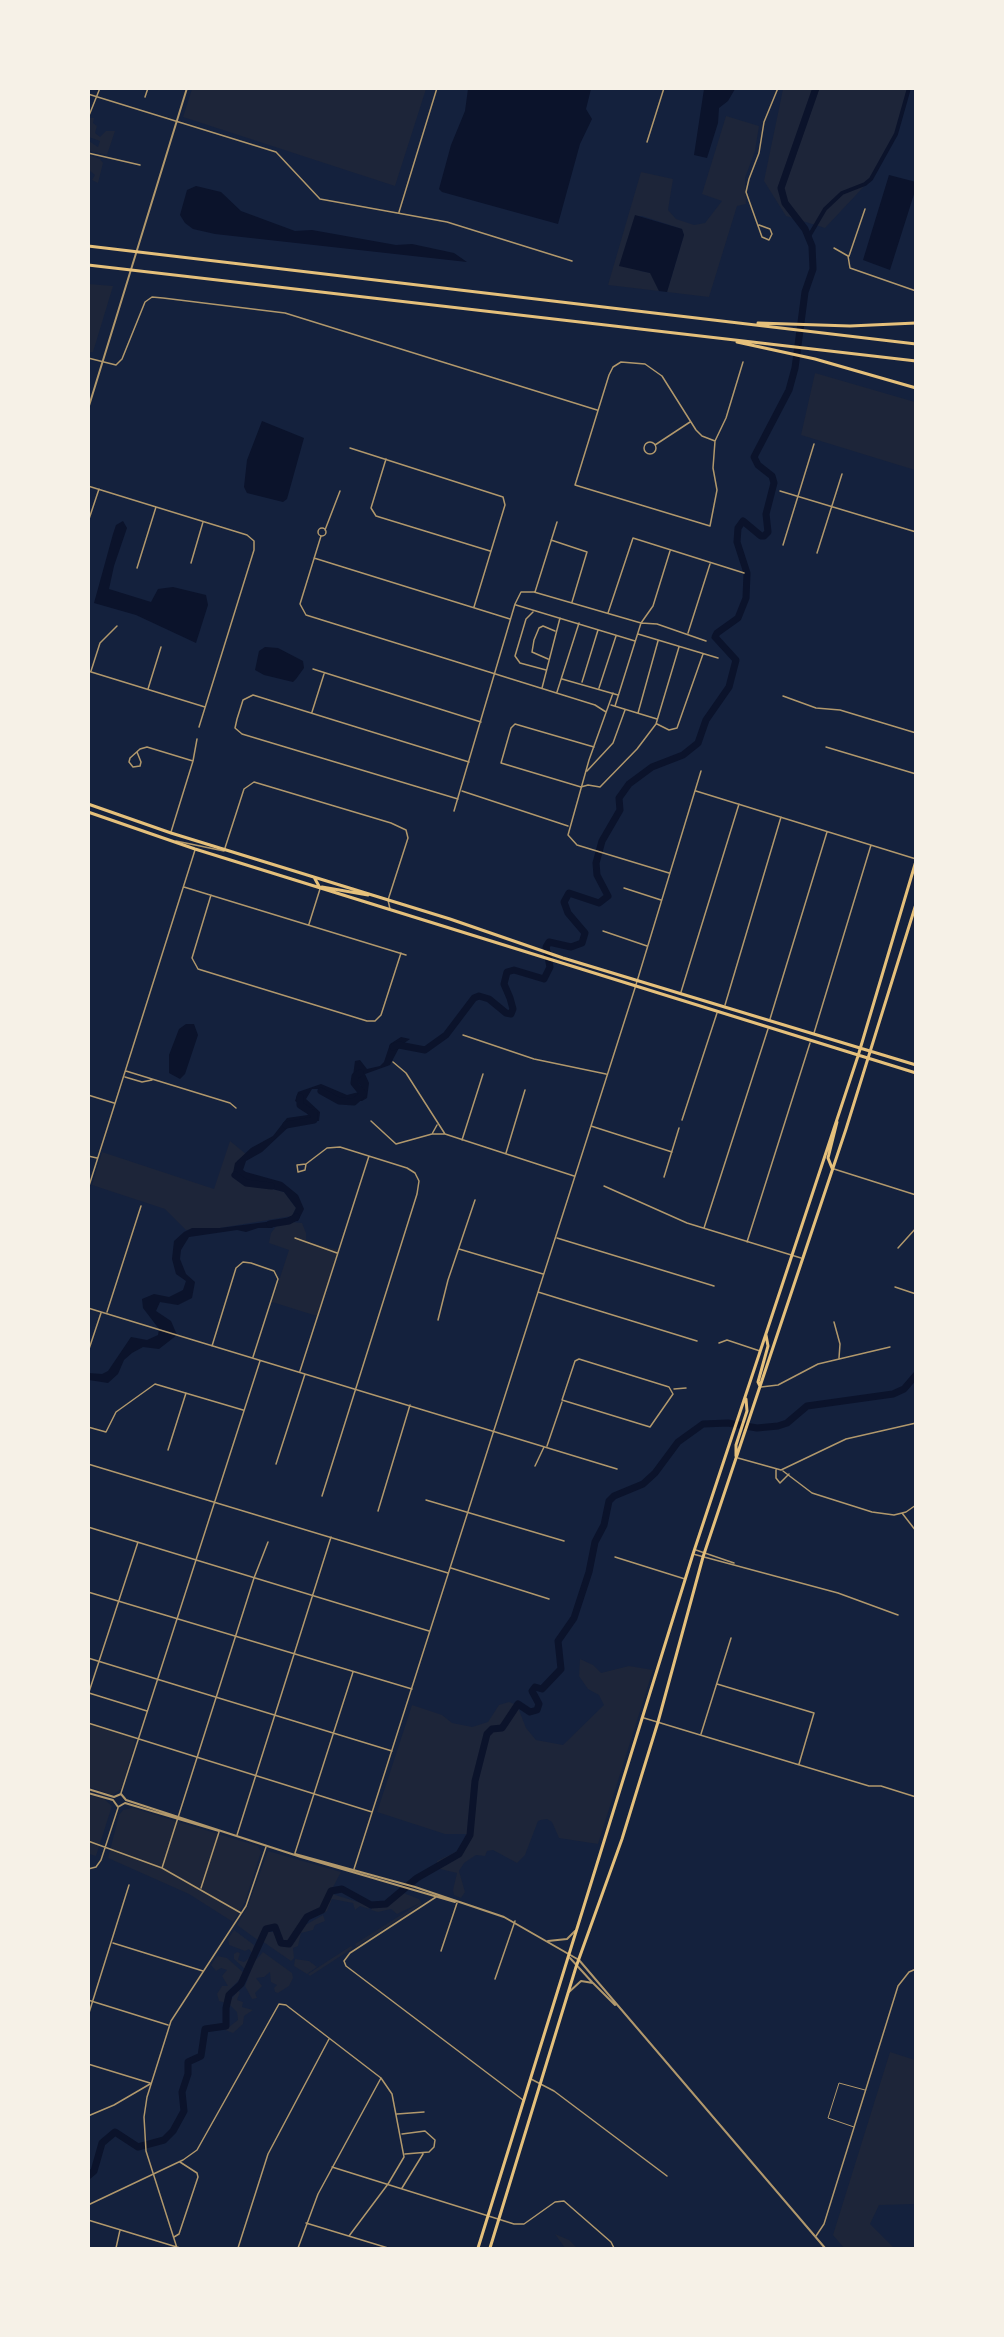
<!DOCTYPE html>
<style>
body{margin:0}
#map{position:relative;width:1004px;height:2337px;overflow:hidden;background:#14213d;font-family:"Titillium Web",sans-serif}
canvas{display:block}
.frame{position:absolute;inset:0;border:90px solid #f6f1e7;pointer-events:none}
</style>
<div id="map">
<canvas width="1004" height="2337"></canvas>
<div class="frame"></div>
</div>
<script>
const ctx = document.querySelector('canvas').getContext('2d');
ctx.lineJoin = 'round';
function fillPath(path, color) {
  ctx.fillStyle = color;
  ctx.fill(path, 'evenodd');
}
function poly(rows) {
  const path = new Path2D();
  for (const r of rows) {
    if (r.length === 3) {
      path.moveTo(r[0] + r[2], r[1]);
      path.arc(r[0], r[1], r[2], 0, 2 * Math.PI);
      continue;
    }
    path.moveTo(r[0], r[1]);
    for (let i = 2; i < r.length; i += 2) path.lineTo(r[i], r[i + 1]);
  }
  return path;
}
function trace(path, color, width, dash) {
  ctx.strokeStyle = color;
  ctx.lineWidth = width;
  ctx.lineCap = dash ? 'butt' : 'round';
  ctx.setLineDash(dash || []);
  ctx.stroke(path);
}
fillPath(poly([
 [192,89,192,88,426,89,395,186,183,117],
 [783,89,909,89,896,134,871,179,825,228,786,216,764,181],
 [726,116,759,126,755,151,745,178,746,204,737,206,709,297,667,292,684,235,682,229,642,216,635,216,640,271,651,273,659,291,608,285,641,172,673,179,668,210,676,219,694,225,705,223,722,201,702,194],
 [90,118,94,118,93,123,97,126,95,133,100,137,106,131,115,131,107,155,89,151,89,141,98,147,100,141,89,137],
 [88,155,100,159,103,163,98,183,92,180,95,175,89,170],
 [89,284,113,286,93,352,89,352],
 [815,373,915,402,915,470,801,435],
 [230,1141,246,1154,237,1161,238,1180,284,1192,296,1208,292,1216,220,1228,186,1230,165,1209,92,1185,102,1152,214,1189],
 [290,1222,302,1223,306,1233,306,1241,338,1250,317,1316,272,1302,289,1250,269,1243,271,1233,278,1224],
 [580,1659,593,1665,601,1673,629,1666,653,1670,598,1844,559,1838,552,1822,547,1819,541,1820,538,1821,525,1855,517,1863,493,1850,487,1851,485,1856,476,1855,464,1863,459,1871,465,1892,461,1898,454,1895,453,1890,457,1873,436,1868,437,1861,462,1849,466,1834,445,1834,377,1812,412,1705,442,1715,452,1723,472,1727,488,1722,499,1705,509,1702,517,1705,526,1728,536,1740,563,1745,604,1705,599,1695,588,1689,579,1676],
 [88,1724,134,1738,135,1743,121,1789,113,1795,89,1787],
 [88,1795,104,1799,112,1806,96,1856,89,1854],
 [133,1808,258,1846,261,1852,245,1902,233,1922,189,1894,108,1858,119,1815,123,1810],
 [268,1851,341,1872,321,1910,305,1916,288,1943,282,1942,276,1927,266,1928,259,1941,237,1925,248,1906],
 [401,1892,419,1899,422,1904,356,1947,355,1944,420,1903,397,1914,391,1909,378,1912,371,1910,373,1906,389,1904],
 [332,1894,368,1905,369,1909,360,1906,355,1910,353,1903,332,1899,327,1911,322,1914],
 [323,1915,325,1921,315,1925,313,1930,301,1933,298,1946,293,1948,294,1958,291,1961,262,1941,267,1932,274,1932,279,1942,287,1946,295,1938,298,1929],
 [234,1930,254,1945,253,1954,249,1949,245,1951,229,1945,228,1939],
 [351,1946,353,1948,310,1976,308,1974],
 [237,1952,240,1953,238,1960,244,1962,252,1956,246,1970,234,1959,234,1954],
 [263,1952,292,1973,293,1978,289,1986,278,1993,275,1992,274,1988,277,1985,271,1982,270,1972,264,1977,256,1978,262,1986,255,1993,257,1998,252,1999,245,1986,254,1962],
 [217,1956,227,1958,245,1974,228,1991,226,2003,219,2001,217,1994,222,1986,228,1986,222,1976,227,1970,221,1968,216,1971,211,1965],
 [295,1959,309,1961,317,1967,307,1974,294,1966],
 [238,1991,240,1992,237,2000,243,2002,242,2007,253,2010,244,2016,243,2024,233,2033,225,2030,238,2020,237,2012,228,2003],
 [890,2052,915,2060,915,2204,879,2205,870,2224,894,2248,844,2248,833,2235],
 [555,2234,569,2240,577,2248,565,2248]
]), '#1d2539');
fillPath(poly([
 [468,89,591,89,586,109,592,119,580,144,558,224,442,192,439,189,451,145,465,111],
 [704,89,735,89,728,101,719,108,718,123,707,158,694,155],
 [889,175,916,182,915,191,890,270,863,260],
 [196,186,221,192,241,211,295,231,312,230,396,245,412,244,454,253,467,262,215,234,193,229,185,223,180,215,187,190],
 [635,215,682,229,684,235,667,292,659,291,650,273,619,266],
 [262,421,304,438,287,499,283,502,247,493,244,487,247,460],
 [123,521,127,528,114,566,109,589,151,602,158,589,173,587,206,595,208,605,196,643,136,615,94,603,113,534,116,525],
 [265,647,278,648,303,661,304,668,296,679,293,682,264,675,255,670,259,651],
 [186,1024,194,1024,198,1035,185,1074,180,1079,169,1073,169,1055,179,1029],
 [401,1037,410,1039,400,1046,390,1065,365,1074,369,1083,367,1098,362,1101,341,1100,325,1095,318,1089,312,1089,306,1099,320,1112,319,1121,295,1121,262,1152,246,1161,243,1170,246,1172,282,1182,298,1195,304,1209,298,1221,277,1223,272,1228,258,1228,246,1232,237,1230,189,1237,181,1250,180,1259,186,1274,195,1282,192,1298,178,1305,160,1302,156,1311,171,1321,177,1335,159,1349,143,1347,132,1353,124,1360,118,1374,108,1383,89,1380,88,1373,102,1374,108,1371,131,1337,147,1340,158,1335,159,1329,143,1308,142,1299,154,1294,169,1297,183,1290,186,1281,176,1274,172,1259,174,1241,184,1232,192,1228,220,1228,281,1220,292,1216,296,1208,284,1192,238,1180,233,1173,235,1163,251,1148,273,1136,287,1118,308,1115,305,1107,295,1101,298,1092,321,1084,347,1095,359,1092,361,1086,353,1076,355,1061,360,1060,367,1069,380,1066,384,1062,390,1044]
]), '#0b132b');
trace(poly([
 [808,238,825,209,842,193,865,184,871,179,896,134,909,88]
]), '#0b132b', 4);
trace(poly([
 [393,1047,399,1045,425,1050,446,1035,474,998,479,996,489,999,506,1013,511,1014,513,1009,510,998,504,984,507,972,514,970,544,979,550,967,546,947,549,942,571,947,582,943,585,933,568,913,564,902,569,893,599,903,608,896,597,875,596,863,602,841,620,810,619,798,629,784,652,767,683,755,698,743,706,720,729,687,736,660,715,637,717,633,738,618,746,598,747,573,737,542,738,528,743,521,761,536,764,536,768,532,766,514,774,483,772,476,758,465,754,457,789,390,795,368,805,292,813,269,812,246,805,229,785,203,781,188,816,88],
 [321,1091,339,1101,354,1102,363,1094,354,1083,355,1076,360,1073],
 [286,1125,314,1120,314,1114,300,1105,300,1097],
 [235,1175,246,1183,271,1186],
 [270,1224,289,1221,296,1217],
 [88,2176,94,2171,102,2143,115,2132,138,2147,164,2140,173,2131,184,2111,182,2092,188,2074,188,2062,201,2056,205,2029,226,2026,226,2008,229,1995,241,1984,266,1929,275,1927,281,1943,289,1944,307,1917,322,1910,331,1891,342,1889,371,1905,386,1904,417,1878,459,1854,470,1835,475,1781,487,1734,492,1729,502,1728,518,1704,530,1712,537,1710,539,1704,532,1691,535,1687,542,1689,561,1669,558,1641,574,1618,589,1572,595,1542,604,1525,609,1501,614,1496,643,1484,655,1473,678,1442,703,1424,728,1423,757,1428,778,1426,787,1423,807,1406,893,1394,904,1389,916,1375]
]), '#0b132b', 7);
trace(poly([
 [854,2127,828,2118,839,2083,865,2090]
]), '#b1986c', 1);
trace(poly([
 [88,94,276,152,320,199,447,222,572,261],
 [145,97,148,88],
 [88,118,100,88],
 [647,142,664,88],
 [88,153,140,165],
 [399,212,437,88],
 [759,225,770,229,772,234,769,240,762,237,746,192,749,179,759,153,764,122,778,88],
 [834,248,848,256,850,268,916,291],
 [849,256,865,209],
 [88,358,116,365,122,359,145,302,152,297,163,298,285,313,597,410],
 [715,441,702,436,696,430,662,376,645,364,621,362,613,367,609,375,575,485,710,526,717,490,713,468,715,441,726,418,743,362],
 [650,448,6],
 [655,445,690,422],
 [350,448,503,497,505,505,474,607],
 [386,459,371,508,376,516,490,551],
 [88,486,247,535,254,541,254,550,199,727],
 [780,491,916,532],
 [88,522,99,489],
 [322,532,4],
 [325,530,340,491],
 [321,536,300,604,306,615,595,705,606,712],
 [551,540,587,552,572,602],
 [783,545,814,444],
 [817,553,842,474],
 [314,558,510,619],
 [191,563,203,522],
 [137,568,156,507],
 [535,592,557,522],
 [516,605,635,641],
 [533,612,526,619,515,656,520,663,546,670],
 [608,613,633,538,744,573],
 [688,633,710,564],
 [638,634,718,658],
 [548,659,532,652,534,640,539,628,543,626,555,631],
 [313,669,481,722],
 [88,671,205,707],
 [91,671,100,643,117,626],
 [562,679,618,695],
 [582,682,598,630],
 [542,688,560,618],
 [599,688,616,636],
 [148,689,161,647],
 [557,692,579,623],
 [613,693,589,760,568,835,577,845,669,873],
 [783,696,816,708,840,710,916,733],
 [611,705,657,719],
 [615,706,641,623,653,606,670,551],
 [312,712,324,674],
 [638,713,658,641],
 [657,724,669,730,677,728,703,654],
 [594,747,515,724,511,728,501,763,581,787,588,785,600,787,637,749,656,724,679,647],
 [826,747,916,774],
 [137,752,141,762,140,766,133,767,129,762,130,758,140,749,147,747,193,761],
 [587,771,613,743,625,710],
 [462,791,568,826],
 [696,791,916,859],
 [458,799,242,734,235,728,237,719,243,700,253,695,469,762],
 [454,811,515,604,521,592,534,592,641,623,657,624,706,641],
 [171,832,193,761,197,739],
 [176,841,224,851,244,789,254,782,391,823,406,830,408,838,388,900,390,909],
 [184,887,406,955],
 [624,888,661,900],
 [211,895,192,958,198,969,367,1021,375,1021,381,1015,401,953],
 [309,924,320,889],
 [603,931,647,946],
 [681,992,739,804],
 [725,1005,781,817],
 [770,1019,827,832],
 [814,1033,871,845],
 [463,1035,534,1059,606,1074],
 [393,1062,406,1073,445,1134,574,1176],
 [126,1071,230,1103,236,1108],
 [125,1077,142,1082,152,1080],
 [88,1095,114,1103],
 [682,1120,717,1013],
 [371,1121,396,1144,432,1134,444,1134],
 [591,1126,672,1152],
 [432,1134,437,1125],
 [462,1140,483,1074],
 [506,1153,525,1090],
 [88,1156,97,1158],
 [306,1164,305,1170,298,1172,297,1165,306,1164,327,1148,340,1147,407,1168,415,1173,419,1181,417,1194,322,1496],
 [834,1169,916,1195],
 [664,1177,679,1128],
 [604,1186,687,1223,801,1258],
 [88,1189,195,850],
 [704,1228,768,1029],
 [295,1238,337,1253],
 [557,1238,714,1286],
 [747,1242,810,1043],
 [898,1248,916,1228],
 [459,1249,543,1274],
 [895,1287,916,1294],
 [538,1292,697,1341],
 [88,1308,617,1469],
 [107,1312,141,1206],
 [438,1320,448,1280,475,1200],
 [834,1322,840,1344,839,1358],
 [719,1343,727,1340,760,1351],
 [212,1346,236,1268,243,1262,251,1263,274,1271,278,1279,253,1357],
 [88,1352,101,1313],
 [579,1359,669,1387,673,1394,650,1427,562,1400,575,1361,579,1359],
 [300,1371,369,1156],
 [761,1387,778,1385,818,1364,890,1347],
 [674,1389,686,1388],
 [88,1427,106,1432,116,1412,155,1384,243,1410],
 [547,1446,562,1402],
 [168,1450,186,1393],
 [738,1458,781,1470,846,1439,916,1423],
 [88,1464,448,1573],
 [276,1464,305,1374],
 [535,1466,544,1447],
 [776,1470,776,1478,780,1483,789,1474],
 [783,1471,812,1493,872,1512,894,1515,906,1512,916,1505],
 [426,1500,564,1541],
 [378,1511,410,1405],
 [902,1513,916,1531],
 [88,1527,429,1631],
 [696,1550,734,1563],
 [693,1554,838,1593,898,1615],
 [615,1557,685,1579],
 [451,1568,549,1599],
 [88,1592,412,1689],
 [88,1658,392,1751],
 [717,1684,814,1713,799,1764],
 [89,1693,147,1711],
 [88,1695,138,1542],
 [644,1718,869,1786,881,1786,916,1797],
 [88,1723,372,1812],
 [701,1734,731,1638],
 [121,1793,260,1361],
 [237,1835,331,1537],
 [88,1841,162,1868,241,1913],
 [295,1853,353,1672],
 [162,1868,254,1578,268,1542],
 [88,1869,96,1867,101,1860,118,1808],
 [354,1869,635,988,701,771],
 [201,1888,219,1832],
 [436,1897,350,1953,344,1961,346,1966,523,2100],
 [113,1943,203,1971],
 [441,1951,457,1903],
 [495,1979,515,1921],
 [88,2000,168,2025],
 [88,2016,129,1885],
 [88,2064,150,2083],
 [531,2079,554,2091,667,2176],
 [397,2114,424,2112],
 [88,2116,114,2105,150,2084],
 [402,2134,425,2131,435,2140,434,2147,429,2152,405,2154],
 [332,2167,514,2224,524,2224,555,2202,564,2201,611,2242,614,2248],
 [402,2188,423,2154],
 [88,2205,183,2160,197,2150,279,2004,286,2005,381,2078,392,2094,404,2157,388,2184,349,2236],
 [88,2220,180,2248],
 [306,2223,388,2248],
 [816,2236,824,2224,898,1986,909,1972,916,1969],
 [174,2237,179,2234,198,2177,197,2173,180,2162],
 [116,2248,120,2230],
 [177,2248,146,2151,144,2117,147,2097,171,2021,246,1906,266,1847],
 [238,2248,268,2154,329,2039],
 [298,2248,318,2194,381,2078]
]), '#b1986c', 1.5);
trace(poly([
 [88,409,187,88],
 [88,1789,114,1797,121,1794,126,1800,301,1857,455,1902],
 [88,1793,113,1800,118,1807,125,1803,219,1831],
 [295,1854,415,1887,504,1917,579,1960,825,2248],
 [548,1941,567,1939,575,1931],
 [570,1958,592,1982],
 [569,1992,581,1981,593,1983,615,2005]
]), '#b1986c', 2);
trace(poly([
 [88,804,171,833,450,919,563,958,916,1065],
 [88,812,195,849,916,1073],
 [314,877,320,888],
 [322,887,368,895],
 [832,1168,828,1158,837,1122],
 [760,1386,758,1382,768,1346,766,1335],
 [736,1456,736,1445,747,1411,746,1399],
 [478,2248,693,1554,858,1056,916,861],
 [490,2248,576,1967,622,1839,658,1722,703,1557,846,1129,916,904]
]), '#e5c07b', 3);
trace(poly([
 [88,246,916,344],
 [88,265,916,361],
 [758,323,850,326,916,323],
 [737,342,815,359,916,388]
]), '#e5c07b', 3);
</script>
